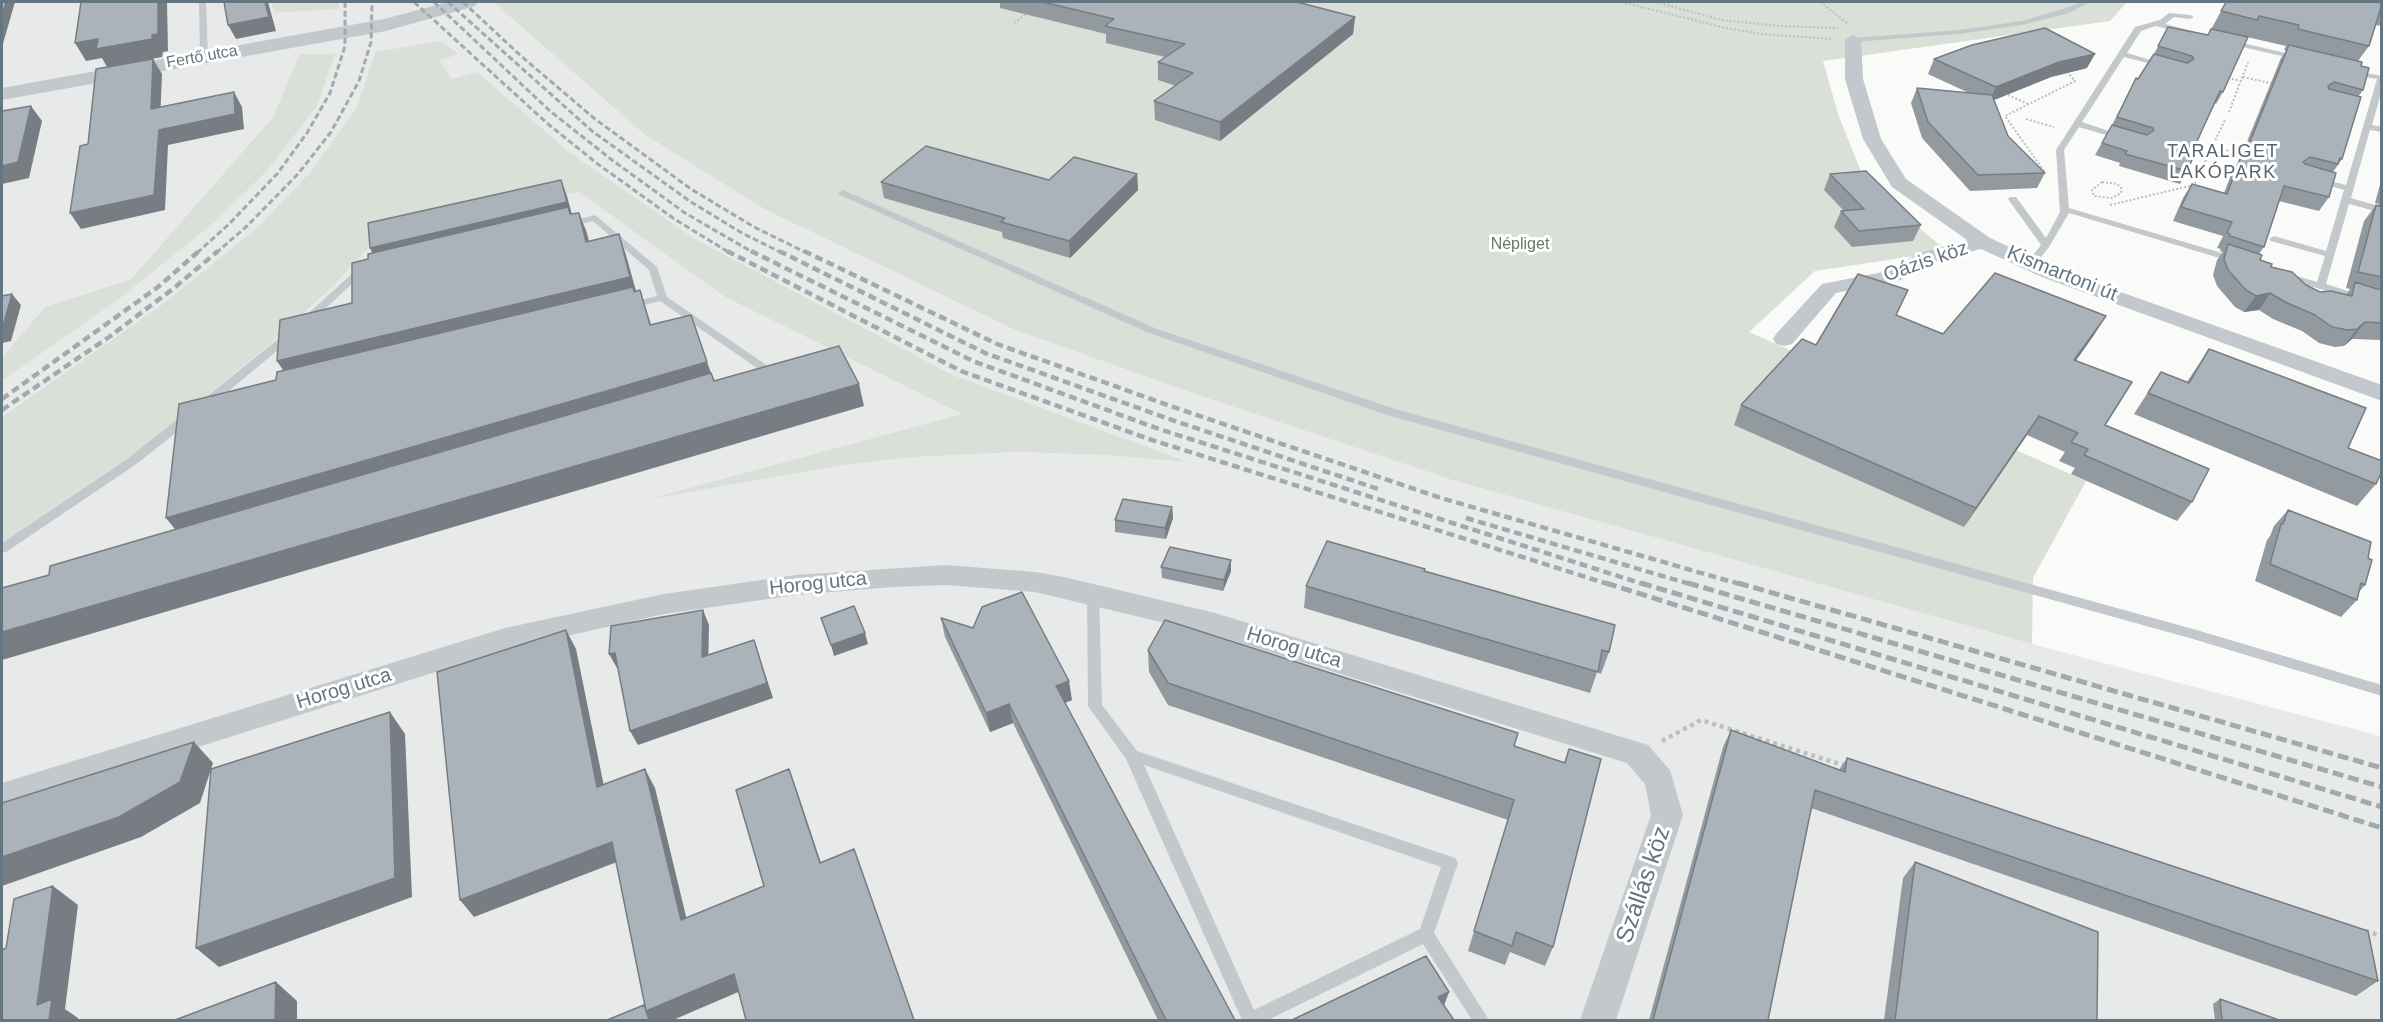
<!DOCTYPE html>
<meta charset="utf-8">
<style>
body{margin:0}
#map{position:relative;width:2383px;height:1022px;overflow:hidden;background:#fafaf8;font-family:Arial,sans-serif}
canvas{display:block}
.frame{position:absolute;inset:0;border:3px solid #657683;pointer-events:none}
</style>
<div id="map">
<canvas width="2383" height="1022"></canvas>
<div class="frame"></div>
</div>
<script>
const ctx = document.querySelector('canvas').getContext('2d');
ctx.lineJoin = 'round';
function fillPath(path, color) {
  ctx.fillStyle = color;
  ctx.fill(path, 'evenodd');
}
function poly(rows) {
  const path = new Path2D();
  for (const r of rows) {
    path.moveTo(r[0], r[1]);
    for (let i = 2; i < r.length; i += 2) path.lineTo(r[i], r[i + 1]);
  }
  return path;
}
function trace(path, color, width, dash) {
  ctx.strokeStyle = color;
  ctx.lineWidth = width;
  ctx.lineCap = dash ? 'butt' : 'round';
  ctx.setLineDash(dash || []);
  ctx.stroke(path);
}
function drawText(font, color, halo, rows, align = 'center') {
  ctx.font = font + ' Arial,sans-serif';
  ctx.lineWidth = 6;
  ctx.setLineDash([]);
  ctx.textBaseline = 'middle';
  ctx.strokeStyle = halo;
  ctx.fillStyle = color;
  for (const [text, x, y, turn = 0] of rows) {
    ctx.save();
    ctx.translate(x, y);
    ctx.rotate((+turn || 0) * Math.PI / 180);
    ctx.textAlign = isNaN(turn) ? turn : align;
    if (halo) ctx.strokeText(text, 0, 0);
    ctx.fillText(text, 0, 0);
    ctx.restore();
  }
}
fillPath(poly([
 [2,2,271,2,275,13,339,9,339,2,493,2,645,135,766,210,1015,330,1198,395,1452,480,2032,644,2380,736,2381,1020,2,1020,2,543,144,447,334,285,382,234,579,192,725,297,963,414,659,497,850,464,917,457,1019,452,1104,455,1185,461,953,375,695,239,568,151,477,73,452,79,439,61,458,54,375,52,357,107,310,172,259,226,164,303,2,417,2,381,122,297,216,221,268,170,317,106,299,54,273,117,131,279,45,307,2,357]
]), '#e8e9e9');
fillPath(poly([
 [271,2,339,2,339,9,275,13],
 [493,2,2127,2,2110,21,1823,61,1839,117,1862,174,1890,204,1947,251,1815,271,1749,332,2086,481,2033,578,2032,644,1452,480,1198,395,1015,330,766,210,645,135],
 [441,41,458,54,440,61,452,79,477,72,568,151,695,239,953,375,1188,462,1104,455,1019,452,917,457,850,464,649,499,962,414,725,297,579,192,382,234,334,285,271,343,144,447,2,543,2,417,164,303,259,226,310,172,357,107,375,52],
 [299,54,335,54,317,106,268,170,216,221,122,297,2,381,2,357,45,307,131,279,273,117]
]), '#dadfd7');
trace(poly([
 [1621,2,1726,28,1761,34,1832,39],
 [1656,2,1721,20,1780,26,1838,28],
 [1820,2,1847,23],
 [1014,23,1026,14],
 [2224,77,2241,81],
 [2243,77,2274,84],
 [2008,95,2028,104],
 [2229,112,2248,62],
 [2026,119,2054,127],
 [2211,146,2245,155],
 [2192,150,2208,155],
 [2044,171,2005,116,2075,81,2068,73],
 [2102,182,2117,184,2122,189,2121,193,2112,198,2094,196,2092,190,2102,182],
 [2110,205,2194,185,2225,120]
]), '#bbbfc2', 2, [2, 2]);
trace(poly([
 [1662,741,1701,720,1846,766],
 [2365,931,2382,936]
]), '#bbbfc2', 4.5, [4, 4]);
fillPath(poly([
 [199,2,206,2,208,57,204,59,200,57,199,2],
 [2081,2,2090,2,2069,13,2022,25,1959,34,1853,42,1849,40,1853,38,1959,30,2022,21,2063,9,2081,2],
 [2169,13,2190,15,2194,17,2190,19,2174,17,2165,24,2204,34,2200,36,2155,26,2141,31,2127,53,2167,65,2163,67,2124,57,2082,122,2127,137,2123,140,2079,127,2064,150,2069,208,2239,258,2241,260,2239,262,2233,262,2069,213,2049,247,2034,266,2028,266,2026,264,2041,245,2008,199,2010,197,2016,197,2046,238,2060,212,2056,150,2135,27,2160,20,2169,13],
 [2225,39,2299,56,2303,58,2299,60,2225,43,2225,39],
 [2350,70,2382,76,2382,90,2372,125,2382,127,2382,132,2370,130,2351,198,2382,207,2382,213,2349,204,2326,284,2370,298,2382,299,2382,305,2365,303,2284,278,2284,274,2287,273,2317,282,2325,256,2271,241,2269,239,2274,236,2326,251,2344,190,2314,181,2318,178,2346,185,2377,79,2350,74,2350,70],
 [843,190,1157,329,1395,409,2193,629,2382,685,2382,696,2193,639,1387,415,1149,333,840,195,838,193,843,190],
 [595,215,657,267,667,297,775,371,776,373,775,375,767,375,660,301,628,309,624,308,624,304,657,296,649,270,593,221,567,228,562,225,564,223,595,215],
 [367,270,370,271,370,275,359,277,310,323,302,323,301,321,302,319,353,273,367,270],
 [291,331,295,332,296,334,295,336,208,408,200,408,198,405,200,402,287,332,291,331],
 [188,413,194,417,192,420,135,465,6,552,2,553,2,543,127,459,184,414,188,413],
 [1093,588,1098,590,1099,593,1102,705,1137,751,1455,858,1458,863,1434,933,1489,1020,1472,1020,1423,944,1268,1020,1242,1020,1126,759,1088,706,1087,593,1088,590,1093,588],
 [1144,765,1441,867,1420,929,1254,1010,1144,765]
]), '#c3c8cc');
fillPath(poly([
 [1853,35,1861,40,1863,79,1881,139,1906,179,1990,238,2056,269,2382,385,2382,401,2042,277,1981,249,1931,262,1901,280,1836,293,1792,344,1784,346,1776,344,1773,339,1776,334,1822,284,1888,271,1917,254,1967,240,1892,187,1863,139,1845,79,1845,40,1853,35],
 [946,565,1035,572,1064,577,1215,613,1648,745,1670,770,1683,815,1616,1020,1580,1020,1651,815,1645,784,1627,763,1215,635,1035,592,946,585,892,587,796,595,664,614,505,650,2,809,2,783,505,628,664,594,796,575,946,565]
]), '#c3c8cc');
fillPath(poly([
 [448,2,478,2,475,6,386,31,2,100,2,88,384,19,448,2]
]), '#c3c8cc');
trace(poly([
 [414,2,548,124,599,165,676,220,730,253],
 [434,2,550,111,612,160,685,213,754,253],
 [448,2,592,131,691,202,742,233,782,253],
 [463,2,521,56,595,119,691,189,754,227,807,253],
 [197,253,228,225,277,174,307,133,330,93,345,46,345,2],
 [216,253,247,226,298,174,331,132,359,81,371,42,372,2]
]), '#a2aab0', 3, [6, 3]);
trace(poly([
 [727,251,961,371,1149,439,1611,585],
 [751,251,973,361,1159,429,1646,585],
 [779,251,985,353,1169,419,1378,489],
 [804,251,997,344,1179,409,1441,498,1743,585],
 [2,399,158,287,199,251],
 [2,410,109,337,174,288,218,251],
 [1466,518,1693,585]
]), '#a2aab0', 4.5, [8, 4.5]);
trace(poly([
 [1606,583,2382,828],
 [1641,583,2382,807],
 [1688,583,2382,787],
 [1738,583,2382,768]
]), '#a2aab0', 5, [11, 5]);
fillPath(poly([
 [1000,2,1297,2,1355,17,1353,34,1220,141,1155,120,1154,101,1176,86,1158,80,1158,62,1165,57,1106,43,1106,34,1000,8],
 [2226,2,2382,2,2382,26,2375,25,2369,46,2358,61,2361,66,2363,90,2358,97,2342,159,2333,172,2329,197,2319,211,2279,201,2264,247,2259,254,2260,260,2271,267,2306,285,2320,292,2346,295,2350,289,2346,288,2364,221,2376,205,2378,206,2379,204,2375,203,2382,177,2382,340,2352,339,2344,346,2335,347,2319,343,2302,331,2273,319,2259,310,2244,312,2235,307,2217,286,2213,275,2217,260,2223,252,2220,251,2221,249,2217,248,2223,236,2173,221,2183,198,2192,184,2224,193,2232,172,2240,159,2281,58,2286,51,2284,50,2286,46,2247,37,2223,92,2216,104,2215,103,2193,150,2187,171,2180,184,2119,166,2120,163,2095,155,2112,125,2136,78,2138,79,2153,56,2168,27,2208,35],
 [1934,59,2087,68,2051,77,1994,100,2008,136,2045,173,2037,188,1970,191,1922,138,1911,103,1917,88,1969,93,1928,74],
 [1137,174,1138,190,1070,258,1003,238,1002,232,884,198,881,182,1049,180],
 [1830,174,1921,225,1913,241,1852,247,1834,227,1841,211,1844,211,1824,190],
 [1896,315,1943,334,2094,335,2076,360,2105,425,2192,502,2177,521,2071,474,2075,468,2059,461,2065,452,2027,435,1964,527,1734,425,1741,405,1816,345],
 [2209,349,2348,448,2376,484,2357,506,2134,414,2161,372,2187,382],
 [1172,507,1173,518,1166,539,1115,532,1115,520],
 [2288,510,2368,558,2365,585,2359,592,2357,600,2341,617,2255,581,2267,540,2270,536,2274,526],
 [1231,560,1231,571,1223,591,1162,578,1161,567],
 [1424,572,1609,652,1601,674,1597,672,1590,693,1304,608,1306,586],
 [941,618,1072,700,1065,703,1235,1020,1158,1020,1013,723,990,732,945,637],
 [1148,650,1514,746,1564,763,1569,749,1553,947,1545,966,1510,952,1505,965,1468,951,1508,820,1168,705,1149,672],
 [1731,730,1839,770,1847,758,2378,981,2356,996,1811,808,1768,1020,1649,1020,1723,747],
 [1915,862,2097,1020,1884,1020,1903,878],
 [2220,999,2279,1020,2215,1020,2213,1004]
]), '#929a9f');
fillPath(poly([
 [6,2,21,2,15,2,2,47,2,16],
 [158,2,167,2,168,51,163,52,162,57,107,67,102,58,86,61,75,43,98,39],
 [265,2,268,2,276,31,236,39,228,25],
 [1355,17,1353,34,1220,141,1220,122],
 [2095,54,2087,68,2051,77,1989,102,1996,87,2059,62],
 [153,59,162,74,160,124,151,109],
 [234,92,242,107,244,129,168,145,165,210,81,229,70,213,159,130],
 [31,106,42,121,29,178,2,184,2,166],
 [1137,174,1138,190,1070,258,1069,241],
 [561,180,567,196,573,218,378,265,370,248],
 [579,213,587,233,594,263,586,242],
 [619,234,626,255,638,298,291,382,277,361],
 [640,290,647,312,658,346,650,325],
 [2270,293,2259,310,2244,312,2256,296],
 [12,294,21,305,11,341,2,343,2,330],
 [2106,316,2094,335,2063,379,2074,360],
 [2365,322,2352,339,2344,346,2357,329],
 [707,362,715,384,183,539,166,518],
 [859,384,864,406,2,660,2,632],
 [2039,416,2027,435,1964,527,1976,508],
 [1172,507,1173,518,1166,539,1165,528],
 [1231,560,1231,571,1223,591,1224,580],
 [703,610,709,625,708,672,702,657],
 [566,630,576,649,608,806,597,787],
 [865,633,868,644,834,656,831,645],
 [754,640,773,698,638,745,630,731],
 [615,653,622,668,617,668,609,654],
 [1069,681,1072,700,1058,705,1056,686],
 [1009,704,1013,723,990,732,986,713],
 [390,712,405,734,412,897,219,967,196,948],
 [194,742,213,763,200,803,141,837,2,886,2,857],
 [645,769,655,788,691,937,681,920],
 [789,769,796,788,827,881,820,863],
 [612,842,622,860,474,917,460,900],
 [53,886,78,905,65,1009,78,1018,78,1020,49,1020,37,1005],
 [734,974,743,990,673,1020,649,1020,646,1011],
 [276,982,297,1001,297,1020,275,1020],
 [1449,992,1443,1008,1438,997]
]), '#777d82');
const building = poly([
 [2,2,6,2,2,16,2,2],
 [81,2,158,2,158,34,152,35,152,39,96,49,98,39,75,43,81,2],
 [224,2,265,2,269,17,228,25,224,2],
 [1043,2,1297,2,1355,17,1220,122,1154,101,1193,73,1158,62,1185,44,1105,26,1114,19,1043,2],
 [2226,2,2382,2,2382,4,2369,46,2298,29,2299,25,2259,16,2257,20,2221,11,2226,2],
 [2168,27,2208,35,2211,29,2248,37,2223,92,2220,91,2193,150,2196,151,2187,171,2125,154,2127,151,2102,143,2112,125,2147,135,2154,130,2153,128,2117,117,2136,78,2138,79,2154,54,2187,63,2194,59,2192,56,2158,46,2168,27],
 [2045,28,2095,54,2059,62,1996,87,1934,59,1972,45,2045,28],
 [2289,45,2362,62,2361,66,2369,68,2363,90,2334,82,2328,86,2329,89,2361,97,2342,159,2340,158,2338,164,2310,157,2303,162,2305,164,2336,173,2329,197,2284,186,2264,247,2230,236,2230,234,2227,233,2232,222,2181,207,2192,184,2227,194,2240,159,2243,159,2289,45],
 [153,59,151,109,234,92,235,114,159,130,154,195,70,213,80,146,88,144,96,69,153,59],
 [1917,88,1992,95,2008,136,2045,173,1978,175,1928,122,1917,88],
 [31,106,18,162,2,166,2,111,31,106],
 [926,146,1049,180,1074,157,1137,174,1069,241,1001,222,1005,218,881,182,926,146],
 [1866,171,1921,225,1859,231,1841,211,1864,209,1830,174,1866,171],
 [561,180,567,202,370,248,368,223,561,180],
 [2376,205,2382,207,2382,277,2358,272,2376,205],
 [568,207,570,214,579,213,586,242,619,234,630,277,277,361,280,320,352,303,352,263,368,259,368,254,568,207],
 [2228,244,2262,255,2260,260,2272,264,2271,267,2292,272,2306,285,2320,292,2331,291,2352,296,2355,282,2377,289,2382,289,2382,323,2365,322,2357,329,2348,330,2332,327,2315,315,2285,302,2270,293,2256,296,2246,290,2228,270,2224,259,2228,244],
 [1995,273,2106,316,2074,360,2132,382,2105,425,2209,469,2192,502,2084,455,2088,449,2071,442,2078,433,2039,416,1976,508,1741,405,1802,339,1816,345,1858,274,1908,290,1896,315,1943,334,1995,273],
 [633,287,634,292,640,290,650,325,691,315,707,362,166,518,179,404,276,380,277,372,633,287],
 [12,294,2,330,2,296,12,294],
 [839,346,859,384,2,632,2,588,49,575,50,566,711,373,714,381,839,346],
 [2209,349,2366,408,2348,448,2382,461,2382,471,2376,484,2148,393,2161,372,2189,383,2209,349],
 [1123,499,1172,507,1165,528,1115,520,1123,499],
 [2288,510,2371,542,2368,558,2372,560,2365,585,2361,583,2357,600,2270,564,2281,524,2283,524,2288,510],
 [1327,541,1425,569,1424,571,1615,625,1609,652,1602,650,1598,672,1306,586,1327,541],
 [1170,547,1231,560,1224,580,1161,567,1170,547],
 [1022,592,1069,681,1056,686,1235,1020,1166,1020,1009,704,986,713,941,618,973,628,982,607,1022,592],
 [854,606,865,633,831,645,821,618,854,606],
 [703,610,702,657,754,640,767,683,630,731,615,653,609,654,611,626,703,610],
 [1165,620,1518,733,1514,746,1565,763,1569,749,1601,759,1553,947,1516,932,1512,946,1474,931,1514,800,1168,683,1148,650,1165,620],
 [566,630,597,787,645,769,681,920,764,886,736,790,789,769,820,863,854,849,914,1020,746,1020,734,974,646,1011,612,842,460,900,437,672,566,630],
 [390,712,395,878,196,948,211,769,390,712],
 [1731,730,1845,772,1847,758,2368,931,2378,981,1815,790,1768,1020,1653,1020,1731,730],
 [194,742,180,782,119,817,2,857,2,803,194,742],
 [1915,862,2098,932,2097,1020,1895,1020,1915,862],
 [53,886,37,1005,52,999,49,1020,2,1020,2,950,6,948,14,899,53,886],
 [1426,956,1449,992,1438,997,1454,1020,1292,1020,1426,956],
 [276,982,275,1020,175,1020,276,982],
 [2220,999,2279,1020,2222,1020,2220,999],
 [644,1005,649,1020,607,1020,644,1005]
]);
fillPath(building, '#aab3b9');
trace(building, '#777d82', 1.5);
drawText('16px', '#657683', '#fff', [
 ["Fertő utca",202,57,-10]
]);
drawText('16px', '#687a64', '#fff', [
 ["Népliget",1520,245]
]);
ctx.letterSpacing = '1.5px';
drawText('18px', '#57646e', '#fff', [
 ["TARALIGET",2223,152],
 ["LAKÓPARK",2223,173]
]);
ctx.letterSpacing = '0px';
drawText('20px', '#657683', '#fff', [
 ["Oázis köz",1926,262,-19],
 ["Kismartoni út",2062,274,22],
 ["Horog utca",818,584,-6],
 ["Horog utca",1294,648,17],
 ["Horog utca",344,689,-17]
]);
drawText('24px', '#657683', '#fff', [
 ["Szállás köz",1644,885,-71]
]);
</script>
